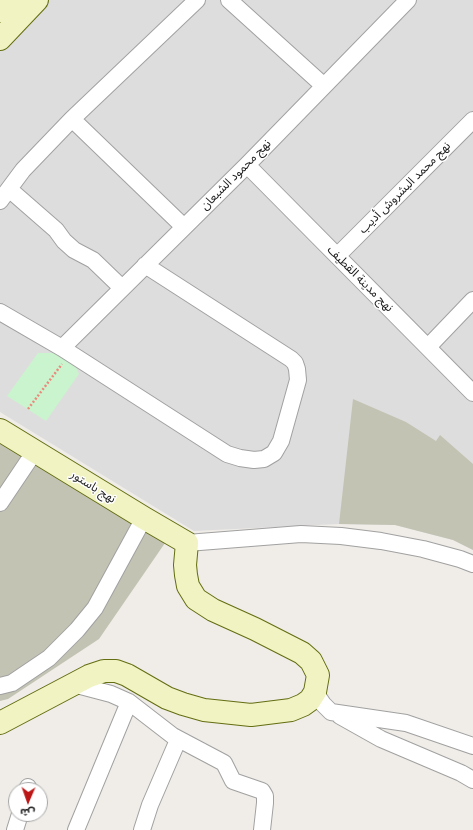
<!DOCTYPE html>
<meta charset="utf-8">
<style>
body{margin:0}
#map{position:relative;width:473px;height:830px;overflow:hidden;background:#f0ede8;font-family:"Space Grotesk","Noto Sans Arabic",sans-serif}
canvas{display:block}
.north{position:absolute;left:8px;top:782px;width:40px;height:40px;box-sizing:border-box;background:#fff;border:1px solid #a6a6a6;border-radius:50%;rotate:182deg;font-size:11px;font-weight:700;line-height:16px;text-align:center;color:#202020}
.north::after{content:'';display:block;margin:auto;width:14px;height:18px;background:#bb1716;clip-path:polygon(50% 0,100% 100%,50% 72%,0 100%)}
</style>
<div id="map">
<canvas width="473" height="830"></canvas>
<div class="north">ش</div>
</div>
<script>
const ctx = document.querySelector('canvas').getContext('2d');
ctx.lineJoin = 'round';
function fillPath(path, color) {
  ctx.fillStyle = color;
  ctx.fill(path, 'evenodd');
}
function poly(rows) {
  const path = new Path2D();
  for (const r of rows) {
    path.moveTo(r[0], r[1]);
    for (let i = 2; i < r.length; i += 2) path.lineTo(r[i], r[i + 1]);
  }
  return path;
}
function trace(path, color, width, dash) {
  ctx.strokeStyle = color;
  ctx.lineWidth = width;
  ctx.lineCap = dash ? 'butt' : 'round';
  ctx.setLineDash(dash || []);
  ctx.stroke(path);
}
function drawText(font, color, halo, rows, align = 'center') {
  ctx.font = font + ' "Space Grotesk","Noto Sans Arabic",sans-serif';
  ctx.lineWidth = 3;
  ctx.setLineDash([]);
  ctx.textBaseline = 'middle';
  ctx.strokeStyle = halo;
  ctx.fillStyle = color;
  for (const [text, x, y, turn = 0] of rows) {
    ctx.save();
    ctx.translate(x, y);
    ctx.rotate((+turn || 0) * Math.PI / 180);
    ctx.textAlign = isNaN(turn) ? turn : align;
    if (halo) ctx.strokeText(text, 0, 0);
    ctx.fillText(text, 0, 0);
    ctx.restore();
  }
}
fillPath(poly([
 [0,0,473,0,473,550,453,540,395,525,339,524,194,531,0,412]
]), '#dedddd');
fillPath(poly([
 [353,399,406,422,436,441,440,435,473,464,473,550,453,540,395,525,339,524],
 [0,441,165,543,99,639,8,699,0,701]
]), '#c3c3b4');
fillPath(poly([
 [38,353,70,353,79,374,46,421,7,396]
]), '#caf4ce');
const street = poly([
 [229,0,324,86],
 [72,119,184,227],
 [247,165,473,393],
 [9,189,56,230,64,241,74,250,93,260,122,288],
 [0,201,23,170,72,119,197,0],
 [337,256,473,120],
 [0,312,62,348,227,454,240,458,254,460,264,459,274,453,281,441,298,380,297,369,295,363,291,359,145,265],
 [428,347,473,300],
 [62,348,247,165,408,0],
 [0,503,35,451],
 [187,543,301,534,341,536,381,541,423,549,460,559,473,564],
 [73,684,111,694,129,702,173,736,224,763,233,781,262,791,265,796,265,803,262,830],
 [0,686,12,683,49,658,77,630,95,608,144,518],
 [315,692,323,704,331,712,406,723,473,746],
 [340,716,381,739,461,773,473,780],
 [27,790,28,787],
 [15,830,20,814],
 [76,830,129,702],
 [142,830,150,805,178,740]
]);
const secondary = poly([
 [0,11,11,0],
 [0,39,37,0],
 [0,430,144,518,187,543,185,565,186,575,188,586,196,599,213,610,255,629,302,653,311,661,318,675,315,692,310,700,303,705,291,710,251,715,204,710,183,704,167,698,127,675,116,671,104,671,89,676,0,723]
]);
trace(street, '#a1a1a1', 18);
trace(secondary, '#636d11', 24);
trace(poly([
 [28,409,62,364]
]), '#eb897d', 2.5, [2, 2]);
trace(street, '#fff', 16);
trace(secondary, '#f1f3c2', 22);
drawText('12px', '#202020', '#fff', [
 ["نهج محمود الشبعان",236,175,-45],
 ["نهج محمد البشروش أديب",405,188,-45],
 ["نهج مدينة القطيف",360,279,45],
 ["نهج باستور",93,487,32]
]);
</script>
